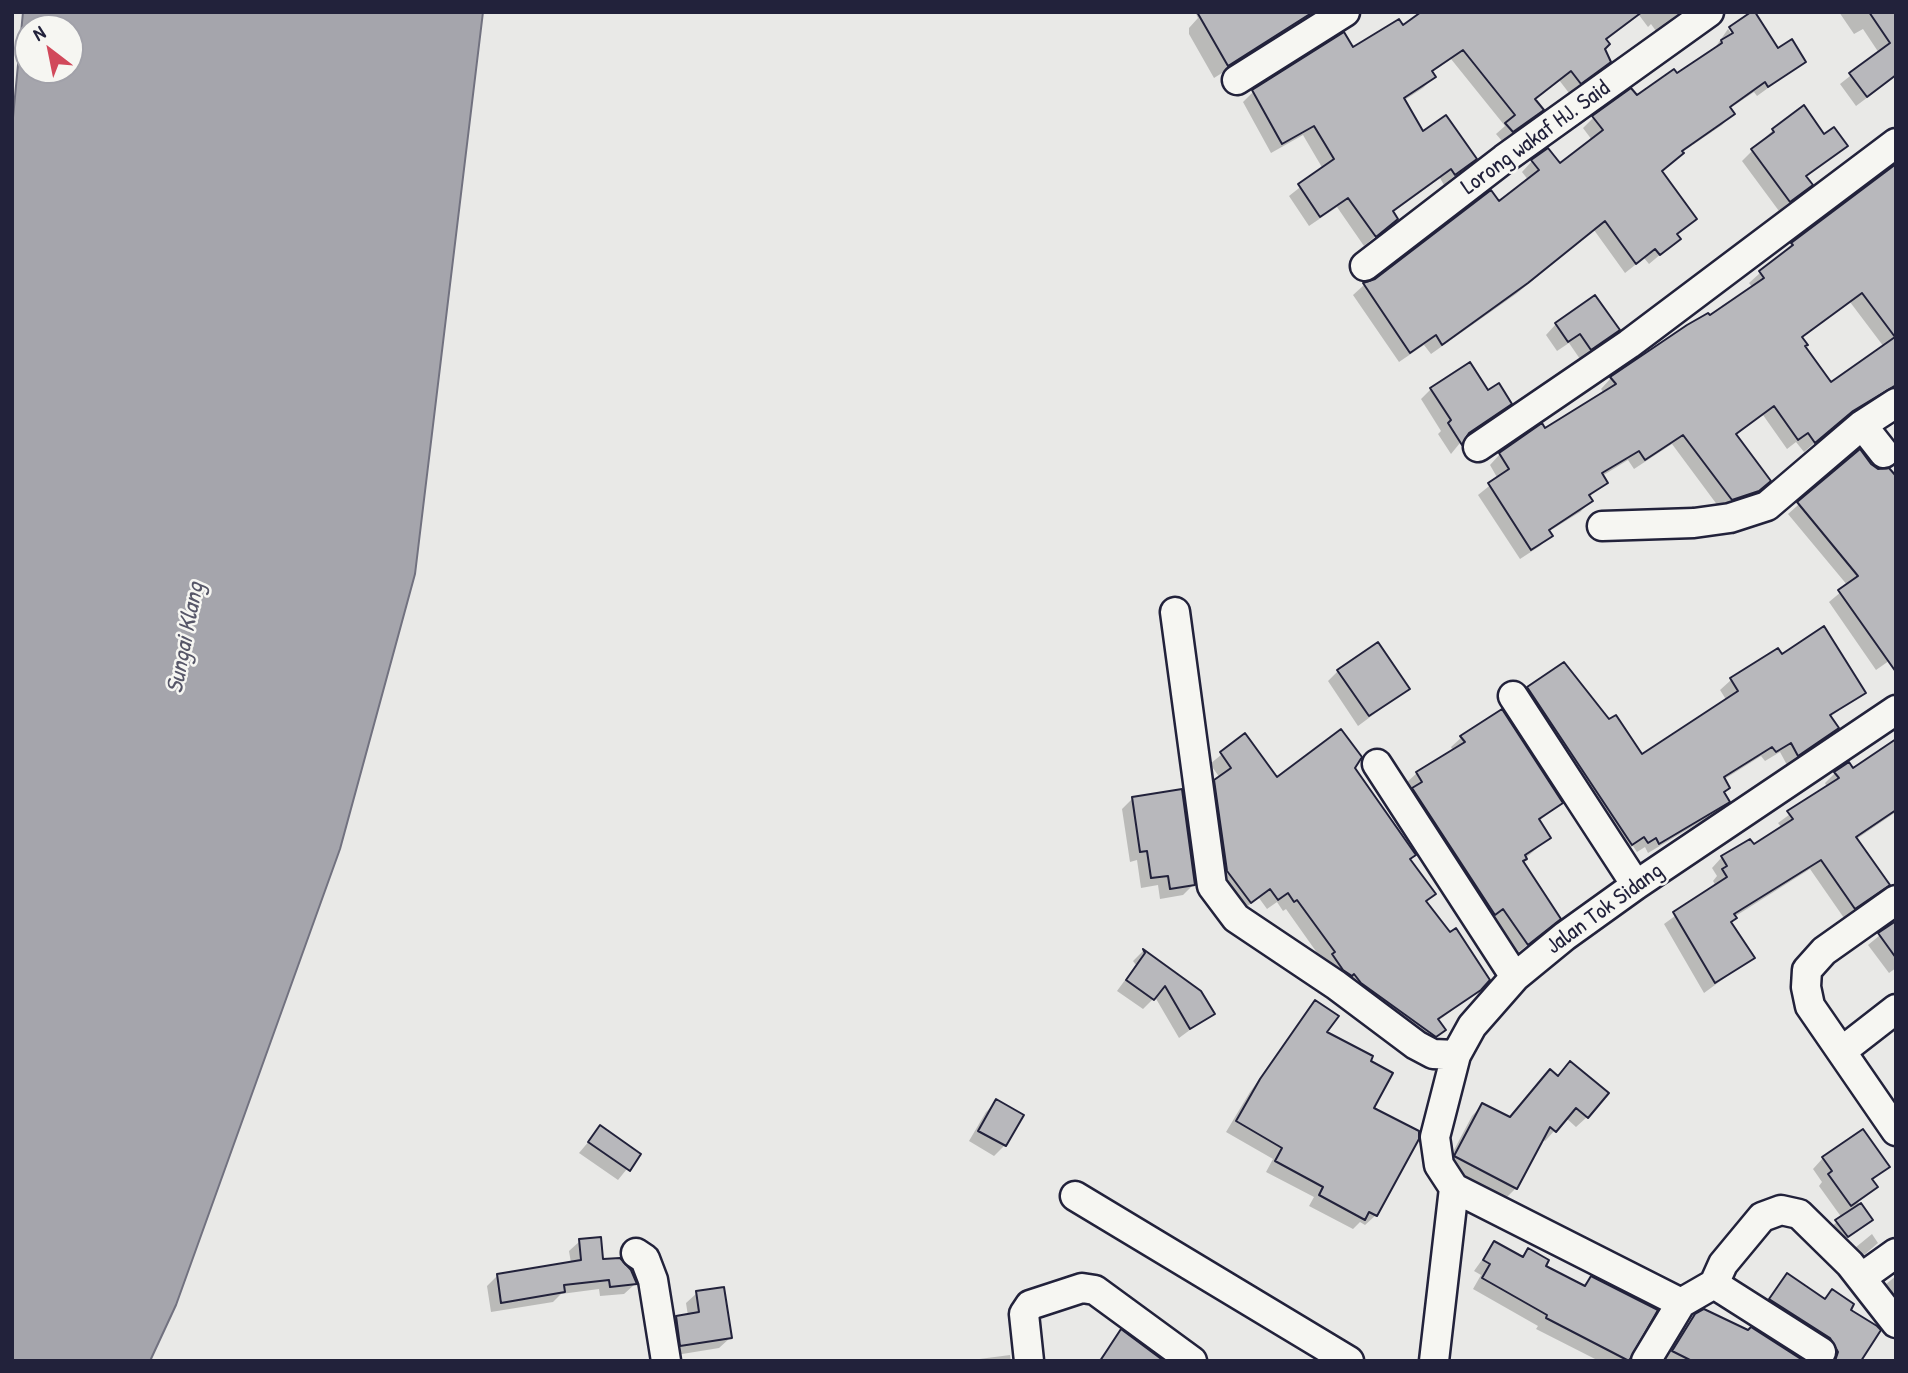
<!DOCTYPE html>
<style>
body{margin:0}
#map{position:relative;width:1908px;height:1373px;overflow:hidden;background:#e9e9e7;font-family:"Patrick Hand",sans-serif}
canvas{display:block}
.frame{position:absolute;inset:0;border:14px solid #22223b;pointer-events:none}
.north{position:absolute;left:14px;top:14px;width:70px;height:70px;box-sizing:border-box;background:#f6f6f2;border:2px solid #a1a1a9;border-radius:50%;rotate:328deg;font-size:19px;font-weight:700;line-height:28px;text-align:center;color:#22223b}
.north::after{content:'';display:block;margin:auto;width:24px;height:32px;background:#d1495b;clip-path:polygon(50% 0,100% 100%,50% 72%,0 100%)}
</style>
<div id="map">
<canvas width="1908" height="1373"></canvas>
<div class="frame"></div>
<div class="north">N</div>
</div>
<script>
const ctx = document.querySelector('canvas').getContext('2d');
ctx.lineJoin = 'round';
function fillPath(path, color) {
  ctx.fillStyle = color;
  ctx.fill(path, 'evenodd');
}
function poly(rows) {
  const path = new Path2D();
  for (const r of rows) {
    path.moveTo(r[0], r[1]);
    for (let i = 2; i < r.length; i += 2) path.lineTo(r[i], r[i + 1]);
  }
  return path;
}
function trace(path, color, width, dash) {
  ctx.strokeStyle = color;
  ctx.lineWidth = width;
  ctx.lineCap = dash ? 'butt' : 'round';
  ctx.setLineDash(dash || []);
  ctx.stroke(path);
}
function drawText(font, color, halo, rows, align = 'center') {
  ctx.font = font + ' "Patrick Hand",sans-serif';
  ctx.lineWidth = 5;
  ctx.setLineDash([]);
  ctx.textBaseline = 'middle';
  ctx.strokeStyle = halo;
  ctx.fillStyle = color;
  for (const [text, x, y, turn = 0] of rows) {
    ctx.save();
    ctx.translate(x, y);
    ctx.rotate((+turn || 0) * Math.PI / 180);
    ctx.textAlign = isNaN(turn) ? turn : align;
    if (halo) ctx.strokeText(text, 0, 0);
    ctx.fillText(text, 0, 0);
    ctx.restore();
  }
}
const water = poly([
 [23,12,483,12,415,574,340,849,176,1305,150,1361,12,1361,12,128,23,12],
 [28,28,70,28,70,70,28,70,28,28]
]);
fillPath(water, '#a5a5ac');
trace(water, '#71717f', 2);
fillPath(poly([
 [1195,12,1319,12,1214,78,1189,34,1189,28,1198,18],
 [1572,12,1682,12,1656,31,1651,24,1648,27,1639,15,1605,41,1603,49,1609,61,1598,72,1569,93,1559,80,1534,100,1542,110,1502,141,1496,134,1505,126,1451,59,1431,73,1434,77,1423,88,1403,101,1423,133,1475,158,1444,185,1440,178,1392,213,1396,219,1364,246,1337,207,1309,226,1289,196,1323,169,1303,135,1271,153,1243,102,1253,92,1403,28],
 [1839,12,1896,12,1896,76,1856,106,1840,84,1879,53,1863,29,1854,34],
 [1728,29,1736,41,1777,50,1804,62,1757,96,1754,92,1729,109,1732,114,1722,125,1681,153,1661,172,1695,219,1676,235,1679,239,1649,264,1644,258,1625,273,1594,230,1516,294,1431,354,1424,345,1399,362,1353,295,1364,285,1376,281,1498,204,1529,181,1522,172,1532,161,1559,165,1592,140,1583,128,1593,118,1677,76,1712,52],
 [1803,108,1824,136,1845,146,1805,178,1810,185,1779,211,1742,161,1773,130],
 [1892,169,1896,175,1896,386,1840,421,1804,452,1796,442,1787,449,1763,415,1735,435,1758,491,1746,501,1721,510,1672,444,1634,469,1628,460,1602,476,1606,483,1588,498,1591,501,1580,512,1548,532,1550,535,1540,546,1520,559,1478,495,1498,479,1490,465,1500,454,1604,393,1601,389,1611,378,1753,288,1749,283,1792,244],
 [1850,302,1884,347,1831,385,1803,347,1801,338],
 [1556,324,1617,330,1580,359,1569,343,1557,351,1546,335],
 [1431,389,1488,392,1510,403,1464,438,1451,454,1438,434,1441,431,1421,399],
 [1859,451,1876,470,1896,656,1876,670,1829,602,1848,586,1788,514],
 [1777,651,1781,656,1864,692,1830,717,1837,728,1826,739,1787,765,1780,752,1765,761,1761,756,1723,780,1722,793,1728,802,1717,812,1648,853,1645,847,1637,852,1633,846,1620,854,1518,699,1528,689,1609,722,1641,757,1727,701,1720,690,1731,680],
 [1338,671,1408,689,1358,726,1328,681],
 [1244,736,1276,780,1353,768,1408,861,1433,894,1425,903,1480,989,1438,1021,1444,1030,1433,1040,1325,964,1286,909,1283,911,1277,902,1267,909,1259,898,1239,912,1217,882,1205,792,1220,778,1210,764],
 [1462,737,1561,803,1538,822,1549,838,1521,862,1548,929,1516,954,1406,783,1417,773,1453,751,1451,747],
 [1896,741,1896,812,1855,840,1888,885,1844,918,1810,869,1734,917,1730,923,1752,958,1704,993,1664,924,1716,886,1713,881,1717,876,1712,868,1722,857,1753,847,1782,828,1778,823,1827,787,1825,783,1835,773,1853,770],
 [1132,799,1193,885,1183,895,1160,899,1158,885,1141,888,1137,860,1130,862,1122,809],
 [1896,922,1896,968,1889,973,1868,945],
 [1143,951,1200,992,1213,1013,1179,1038,1155,997,1143,1009,1117,991,1136,965,1133,961],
 [1316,1002,1325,1033,1372,1108,1376,1215,1365,1225,1360,1222,1353,1229,1309,1206,1314,1197,1266,1172,1273,1159,1226,1132,1250,1092],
 [1550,1071,1587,1117,1576,1127,1566,1118,1545,1141,1542,1139,1516,1188,1506,1198,1445,1167,1472,1116,1482,1105,1509,1119],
 [996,1102,1005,1145,994,1156,969,1141,986,1112],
 [601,1127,639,1154,618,1180,579,1153],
 [1823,1158,1888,1167,1872,1181,1876,1187,1858,1202,1870,1220,1836,1247,1826,1231,1842,1218,1819,1186,1822,1182,1813,1169],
 [1872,1234,1878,1243,1856,1262,1850,1252],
 [580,1241,602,1261,635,1284,624,1294,600,1296,599,1289,561,1294,553,1302,491,1312,487,1286,498,1275,571,1263,569,1251],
 [1494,1243,1521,1258,1529,1251,1543,1266,1582,1286,1591,1278,1628,1360,1599,1361,1536,1329,1538,1326,1473,1289,1481,1275,1474,1271],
 [1787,1275,1824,1300,1832,1292,1848,1310,1859,1361,1825,1361,1760,1310],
 [1896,1276,1896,1323,1875,1293],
 [697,1293,730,1338,719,1348,670,1356,666,1328,676,1317,688,1316,686,1303],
 [1696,1316,1748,1332,1751,1329,1804,1361,1663,1361,1684,1327],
 [1121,1332,1161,1361,1098,1361],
 [1010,1355,1011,1361,964,1361]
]), '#0003');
const building = poly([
 [1197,12,1313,12,1228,66,1197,12],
 [1421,12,1642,12,1606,39,1610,44,1605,49,1611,62,1581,84,1571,71,1535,99,1544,110,1513,132,1505,123,1515,115,1463,50,1432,71,1436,77,1404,98,1423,131,1446,115,1477,159,1455,175,1451,169,1393,211,1398,219,1376,237,1348,198,1320,217,1298,184,1334,159,1314,126,1282,144,1252,90,1344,32,1353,47,1399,19,1403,25,1421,12],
 [1751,12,1755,12,1778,48,1792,39,1806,62,1768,87,1765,82,1730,107,1735,114,1682,151,1684,153,1662,171,1697,219,1677,234,1681,239,1660,255,1655,249,1636,264,1605,221,1528,283,1442,345,1436,335,1410,353,1363,283,1375,279,1491,190,1499,201,1539,170,1531,160,1548,148,1560,163,1603,130,1592,116,1631,88,1637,95,1674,69,1677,73,1722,43,1721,40,1733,33,1729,27,1751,12],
 [1869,12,1896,12,1896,75,1867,97,1849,73,1890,43,1869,12],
 [1804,105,1824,134,1834,127,1848,146,1806,176,1813,185,1790,202,1751,149,1774,132,1772,129,1804,105],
 [1896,164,1896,385,1853,411,1815,443,1808,433,1798,440,1774,406,1736,434,1771,481,1759,491,1732,500,1683,435,1645,460,1639,451,1602,473,1608,483,1589,495,1593,501,1549,530,1553,536,1531,550,1488,483,1509,469,1499,453,1542,423,1545,428,1616,384,1610,377,1687,325,1708,313,1710,315,1764,278,1759,271,1793,245,1791,243,1896,164],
 [1862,293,1895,337,1831,382,1805,346,1808,345,1802,337,1862,293],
 [1595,295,1620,330,1591,350,1580,334,1568,342,1555,323,1595,295],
 [1470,362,1488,390,1499,383,1512,404,1469,433,1462,445,1448,423,1451,420,1430,388,1470,362],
 [1860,449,1871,464,1878,469,1889,468,1896,476,1896,672,1838,590,1858,576,1797,502,1860,449],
 [1824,626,1866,693,1830,715,1839,728,1798,756,1791,743,1776,752,1772,747,1724,777,1730,788,1724,792,1730,802,1659,844,1656,838,1648,843,1644,837,1632,845,1527,687,1564,662,1609,719,1616,715,1642,754,1738,691,1730,678,1778,648,1782,654,1824,626],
 [1378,642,1410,689,1369,716,1337,670,1378,642],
 [1502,709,1563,803,1539,819,1551,838,1525,855,1527,859,1523,861,1561,919,1528,945,1503,909,1495,915,1412,788,1422,782,1416,772,1465,742,1460,736,1502,709],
 [1341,729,1362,757,1355,768,1416,855,1410,859,1436,894,1426,901,1450,932,1456,928,1490,980,1481,990,1438,1019,1446,1030,1436,1037,1361,983,1354,974,1352,976,1343,970,1332,954,1335,952,1297,900,1294,902,1288,893,1278,900,1270,889,1251,903,1227,871,1214,780,1231,768,1220,752,1245,733,1277,777,1341,729],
 [1896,739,1896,810,1856,837,1890,885,1855,909,1821,860,1734,914,1737,918,1731,922,1755,958,1715,983,1673,912,1727,877,1722,869,1727,866,1721,856,1750,839,1754,844,1793,819,1787,811,1839,778,1834,772,1849,762,1853,768,1896,739],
 [1182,789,1195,885,1170,889,1168,876,1151,878,1147,851,1140,852,1132,797,1182,789],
 [1896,921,1896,958,1878,933,1896,921],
 [1143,949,1201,991,1215,1014,1190,1029,1165,986,1154,1000,1126,980,1145,953,1143,949],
 [1315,1000,1339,1016,1327,1032,1373,1056,1371,1061,1393,1073,1374,1108,1419,1131,1419,1139,1377,1216,1369,1212,1365,1220,1319,1195,1323,1187,1275,1161,1282,1148,1236,1121,1260,1079,1315,1000],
 [1570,1061,1609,1093,1588,1118,1576,1108,1556,1132,1550,1127,1517,1189,1454,1156,1482,1103,1510,1117,1550,1069,1558,1076,1570,1061],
 [996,1099,1024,1115,1006,1146,978,1131,996,1099],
 [600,1125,641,1154,630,1171,588,1142,600,1125],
 [1863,1129,1890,1167,1872,1179,1878,1187,1851,1206,1828,1174,1832,1171,1822,1157,1863,1129],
 [1861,1203,1873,1220,1848,1237,1835,1220,1861,1203],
 [601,1237,603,1259,620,1258,631,1270,637,1284,610,1287,609,1280,564,1285,565,1292,501,1303,497,1274,581,1260,579,1239,601,1237],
 [1494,1241,1523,1257,1528,1248,1549,1260,1546,1266,1585,1286,1591,1276,1658,1310,1629,1361,1546,1318,1547,1315,1482,1278,1490,1264,1483,1260,1494,1241],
 [1787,1273,1825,1299,1832,1289,1854,1304,1851,1310,1877,1326,1881,1330,1861,1361,1835,1361,1838,1352,1830,1338,1769,1299,1787,1273],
 [724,1287,732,1338,680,1346,676,1316,699,1312,696,1291,724,1287],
 [1704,1309,1748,1330,1751,1327,1804,1361,1692,1361,1672,1351,1695,1314,1704,1309],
 [1121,1329,1164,1361,1100,1361,1121,1329]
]);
fillPath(building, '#b8b8bc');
trace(building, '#22223b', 2);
const minor = poly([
 [1237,80,1345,12],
 [1365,266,1504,159,1709,12],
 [1478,447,1629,344,1896,143],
 [1884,453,1862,425,1896,403],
 [1602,526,1694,523,1730,518,1767,506,1862,425],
 [1175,612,1212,886,1236,918,1336,985,1416,1045,1433,1054,1456,1055],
 [1513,696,1636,885],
 [1896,710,1636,885,1565,936,1515,977,1472,1026,1456,1055,1435,1137,1439,1165,1454,1188,1681,1303,1714,1284,1723,1264,1762,1217,1781,1210,1799,1214,1850,1264,1896,1323],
 [1377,764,1515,977],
 [1896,900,1824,951,1807,970,1806,987,1810,1006,1896,1131],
 [1842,1051,1896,1009],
 [1075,1196,1349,1361],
 [636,1253,645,1259,653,1280,666,1361],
 [1861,1278,1896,1253],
 [1714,1284,1821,1352],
 [1029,1361,1024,1314,1030,1305,1082,1288,1095,1290,1192,1361],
 [1434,1361,1454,1188],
 [1646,1361,1681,1303]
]);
trace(minor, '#22223b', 33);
trace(minor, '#f6f6f2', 28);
drawText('23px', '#22223b', '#f6f6f2', [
 ["Lorong wakaf HJ. Said",1536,138,-36],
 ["Jalan Tok Sidang",1605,909,-36]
]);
drawText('italic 24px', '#565668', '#f6f6f2', [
 ["Sungai Klang",186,638,-79]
]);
</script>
